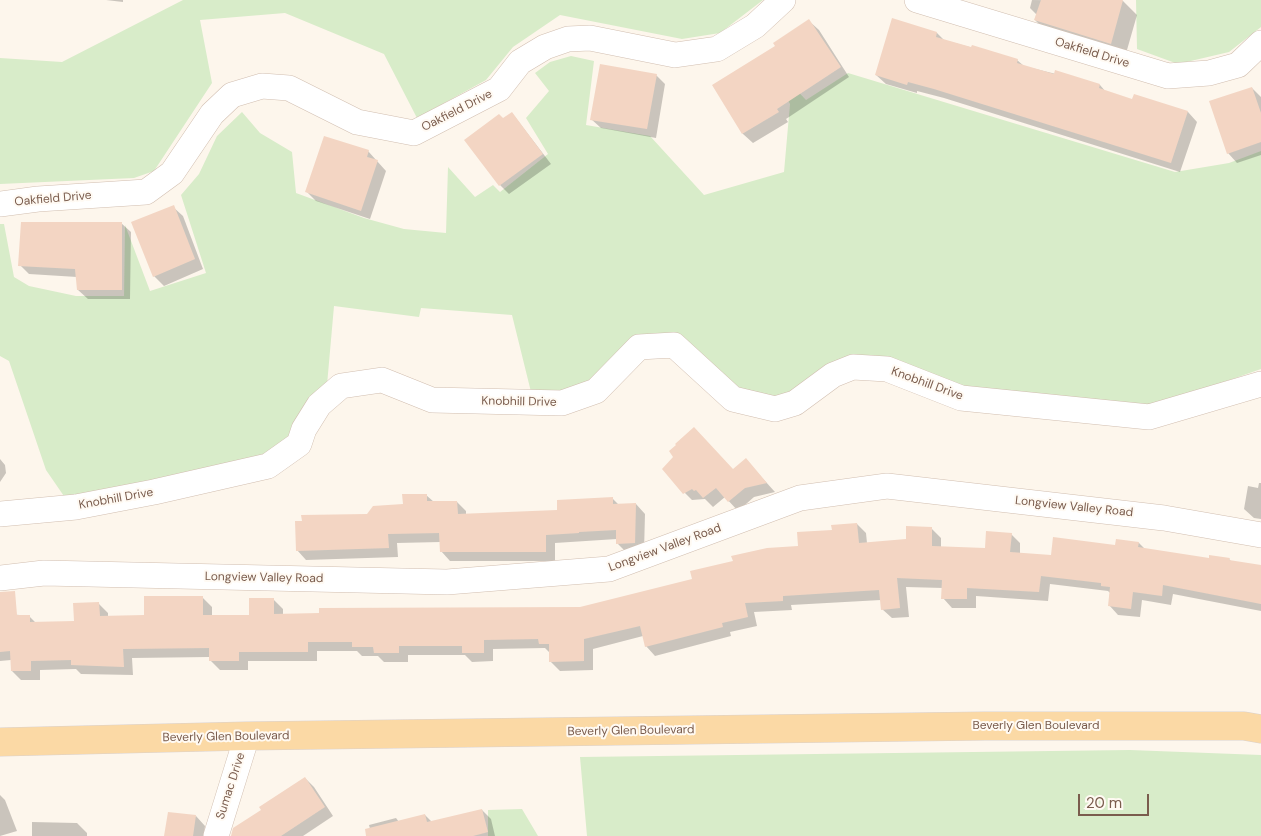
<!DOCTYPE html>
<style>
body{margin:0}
#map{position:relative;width:1261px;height:836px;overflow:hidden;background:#fdf6ec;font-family:"DM Sans",sans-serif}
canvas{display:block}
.scale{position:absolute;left:1078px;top:794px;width:71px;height:22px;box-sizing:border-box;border:2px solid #7a5c4d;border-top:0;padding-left:6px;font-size:15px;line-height:18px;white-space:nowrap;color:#7a5c4d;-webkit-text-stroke:4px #fffaf3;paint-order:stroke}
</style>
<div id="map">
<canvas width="1261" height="836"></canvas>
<div class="scale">20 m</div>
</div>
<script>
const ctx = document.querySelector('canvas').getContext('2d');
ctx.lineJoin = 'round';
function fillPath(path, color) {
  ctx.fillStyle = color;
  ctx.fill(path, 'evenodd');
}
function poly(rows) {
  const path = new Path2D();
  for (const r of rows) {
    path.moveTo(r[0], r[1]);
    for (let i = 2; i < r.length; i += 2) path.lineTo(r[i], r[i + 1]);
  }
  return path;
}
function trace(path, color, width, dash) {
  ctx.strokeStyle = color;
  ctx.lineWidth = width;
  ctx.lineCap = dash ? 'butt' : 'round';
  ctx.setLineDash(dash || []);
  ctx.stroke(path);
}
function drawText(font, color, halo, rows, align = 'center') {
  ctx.font = font + ' "DM Sans",sans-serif';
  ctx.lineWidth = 4;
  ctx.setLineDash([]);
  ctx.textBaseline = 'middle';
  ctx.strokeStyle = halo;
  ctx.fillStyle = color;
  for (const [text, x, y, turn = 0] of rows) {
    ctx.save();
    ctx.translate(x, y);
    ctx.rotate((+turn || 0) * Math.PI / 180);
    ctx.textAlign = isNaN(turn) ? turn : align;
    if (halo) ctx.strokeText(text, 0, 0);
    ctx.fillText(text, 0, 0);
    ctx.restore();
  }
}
fillPath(poly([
 [183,0,763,0,720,33,682,39,560,15,513,47,486,80,417,118,384,54,285,13,200,20,212,83,154,171,134,178,0,184,0,58,62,62],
 [1136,0,1261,0,1261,27,1229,52,1178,64,1137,49],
 [571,56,594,61,586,125,650,136,704,195,784,172,790,104,783,91,792,85,806,100,848,73,1175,172,1229,163,1261,151,1261,369,1181,397,1145,406,956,389,898,363,775,401,748,395,677,339,587,387,532,396,512,315,421,308,419,317,334,306,327,385,286,444,266,460,68,502,46,470,9,361,0,356,0,224,4,224,14,277,29,286,76,296,124,296,125,225,150,291,206,273,181,195,199,174,217,136,242,112,260,133,292,152,296,193,364,218,404,229,446,233,448,167,475,197,493,185,500,192,548,154,526,118,549,91,535,73,550,62],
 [1130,750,1261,755,1261,836,587,836,580,757],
 [522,809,538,836,488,836,488,810]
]), '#d8ecc9');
fillPath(poly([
 [106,0,123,0,123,2],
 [1032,0,1123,1,1137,15,1125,57,1049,34,1035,20,1037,15,1030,8],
 [893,20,937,33,944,40,1017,60,1024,66,1100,85,1106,92,1133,100,1188,112,1197,122,1180,172,944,98,917,91,917,93,886,84,876,75],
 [809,21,819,30,849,77,786,119,788,122,753,143,743,134,714,85,777,47],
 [656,75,665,84,656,138,601,128,591,119],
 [1252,88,1261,97,1261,155,1237,163,1228,153],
 [512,113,551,164,509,194,500,185,503,120],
 [368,151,386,171,370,219,316,201,307,192],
 [173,207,183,216,203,269,164,286,154,276],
 [121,223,131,232,130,299,88,299,78,290,77,277,29,274,20,265],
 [0,459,5,465,6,473,0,482],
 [746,460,775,492,754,497,738,511,725,497,713,507,705,499,692,500,682,490,734,470],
 [1259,483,1261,483,1261,519,1254,518,1244,509,1248,486,1258,488],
 [426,495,434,502,457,502,466,511,466,515,559,511,613,499,619,505,636,504,645,514,644,552,627,553,618,544,617,539,555,543,555,561,450,561,441,551,441,542,397,543,398,557,306,560,297,550,368,515,404,506],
 [857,524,866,533,867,543,907,540,931,528,941,538,941,548,986,549,1011,534,1020,543,1020,554,1052,556,1139,543,1145,549,1210,560,1229,559,1232,562,1261,566,1261,611,1173,594,1171,605,1142,600,1140,617,1118,615,1109,605,1110,593,1108,591,1050,584,1048,601,976,596,976,608,952,608,943,598,943,588,906,587,909,617,892,618,882,609,881,600,791,605,792,610,754,612,757,626,730,632,731,636,655,656,646,646,643,636,593,649,593,670,560,671,550,661,550,653,545,648,493,649,493,661,472,662,465,655,408,655,408,662,384,662,378,656,362,656,357,651,317,651,317,661,248,661,248,670,220,670,210,660,210,657,132,658,133,675,81,674,76,669,40,670,40,680,21,680,12,671,11,660,0,661,0,613,29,616,36,623,75,623,99,604,108,613,108,617,146,616,202,597,212,607,212,617,250,616,273,599,283,609,283,615,581,608,694,580,799,547,833,531],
 [305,778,314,787,333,816,303,836,248,836],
 [0,795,5,800,17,831,0,836],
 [482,810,491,819,495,836,372,836,369,825,396,818,399,822,425,815,432,822],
 [196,816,205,826,204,836,166,836],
 [32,822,77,823,87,833,87,836,32,836]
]), '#0003');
fillPath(poly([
 [1041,0,1123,0,1111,44,1034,20],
 [892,18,937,32,936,37,971,47,972,45,1018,59,1017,63,1054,74,1055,70,1100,84,1099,88,1132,99,1134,94,1188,111,1171,163,934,89,908,82,907,85,875,75],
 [809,19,841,67,777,109,779,112,742,134,712,85,775,46,773,43],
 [600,64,657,74,647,129,590,120],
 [1252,87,1261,113,1261,142,1227,154,1209,101],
 [512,112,543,154,499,186,464,140,499,114,503,118],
 [324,136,369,150,367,157,378,160,361,211,305,192],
 [174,205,195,259,153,277,131,222],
 [21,222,122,222,122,290,77,290,75,269,18,266],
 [694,427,733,469,746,458,767,483,745,488,728,502,716,488,703,498,696,490,694,491,692,489,683,494,662,469,673,457,669,451,676,445,675,444],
 [402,494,427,494,427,501,457,501,458,514,557,510,557,500,613,497,613,504,636,503,635,543,616,544,616,530,579,532,579,533,546,535,546,552,440,552,439,533,388,534,389,548,296,551,295,521,302,521,301,515,367,514,373,506,403,504],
 [857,523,859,543,906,539,906,526,932,527,932,546,985,548,986,531,1012,533,1010,552,1051,555,1053,537,1115,545,1116,539,1139,542,1138,547,1209,558,1209,555,1230,558,1229,560,1261,565,1261,604,1163,585,1162,596,1133,592,1131,609,1108,606,1110,587,1101,586,1101,583,1041,576,1039,592,967,588,967,599,941,599,942,580,897,578,900,608,881,610,879,590,783,596,783,601,745,603,748,617,722,623,723,627,645,647,640,626,584,639,584,661,549,662,549,644,539,644,538,639,484,640,484,653,462,653,462,646,399,646,399,653,374,653,373,647,352,647,352,642,308,642,308,652,239,652,239,661,209,661,209,648,123,649,124,667,71,665,71,660,31,661,31,671,11,671,10,651,0,652,0,592,15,591,17,615,30,615,30,622,74,621,73,603,99,602,100,616,144,615,144,596,203,596,203,615,249,615,249,598,274,598,274,614,319,613,319,608,580,607,692,579,690,571,733,561,731,556,767,548,798,546,797,532,832,530,831,525],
 [305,777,325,807,281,836,231,836,233,828,261,810,259,807],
 [482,809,488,832,473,836,366,836,365,829,425,814,427,822],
 [168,812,196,815,193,836,164,836]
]), '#f3d5c3');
const minor = poly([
 [917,0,1168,76,1209,73,1238,65,1261,43],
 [0,204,38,199,146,192,172,173,212,114,232,95,262,86,289,88,357,122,414,133,499,89,520,62,545,47,568,39,590,38,675,55,717,49,755,26,783,0],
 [0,514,76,507,154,492,268,466,299,444,304,429,319,405,341,386,382,380,432,400,562,403,596,391,639,347,674,345,733,399,775,409,795,403,833,375,853,367,887,369,961,398,1149,417,1261,384],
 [0,578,44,573,447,582,609,569,800,498,887,486,1164,518,1261,535],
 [216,836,247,736]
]);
const major = poly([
 [0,742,247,736,985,726,1244,726,1261,729]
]);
trace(minor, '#d1beb0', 26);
trace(major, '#dad1cd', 29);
trace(minor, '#fff', 25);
trace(major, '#fbd9a5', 28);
drawText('12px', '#7a5c4d', '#fffaf3', [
 ["Oakfield Drive",1092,53,17],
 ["Oakfield Drive",457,111,-27],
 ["Oakfield Drive",53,199,-5],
 ["Knobhill Drive",927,384,20],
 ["Knobhill Drive",519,402,1],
 ["Knobhill Drive",116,499,-10],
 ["Longview Valley Road",1074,507,6],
 ["Longview Valley Road",665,548,-20],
 ["Longview Valley Road",264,578,1],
 ["Beverly Glen Boulevard",1036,726],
 ["Beverly Glen Boulevard",631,731,-1],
 ["Beverly Glen Boulevard",226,737,-1],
 ["Sumac Drive",231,786,-72]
]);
</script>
